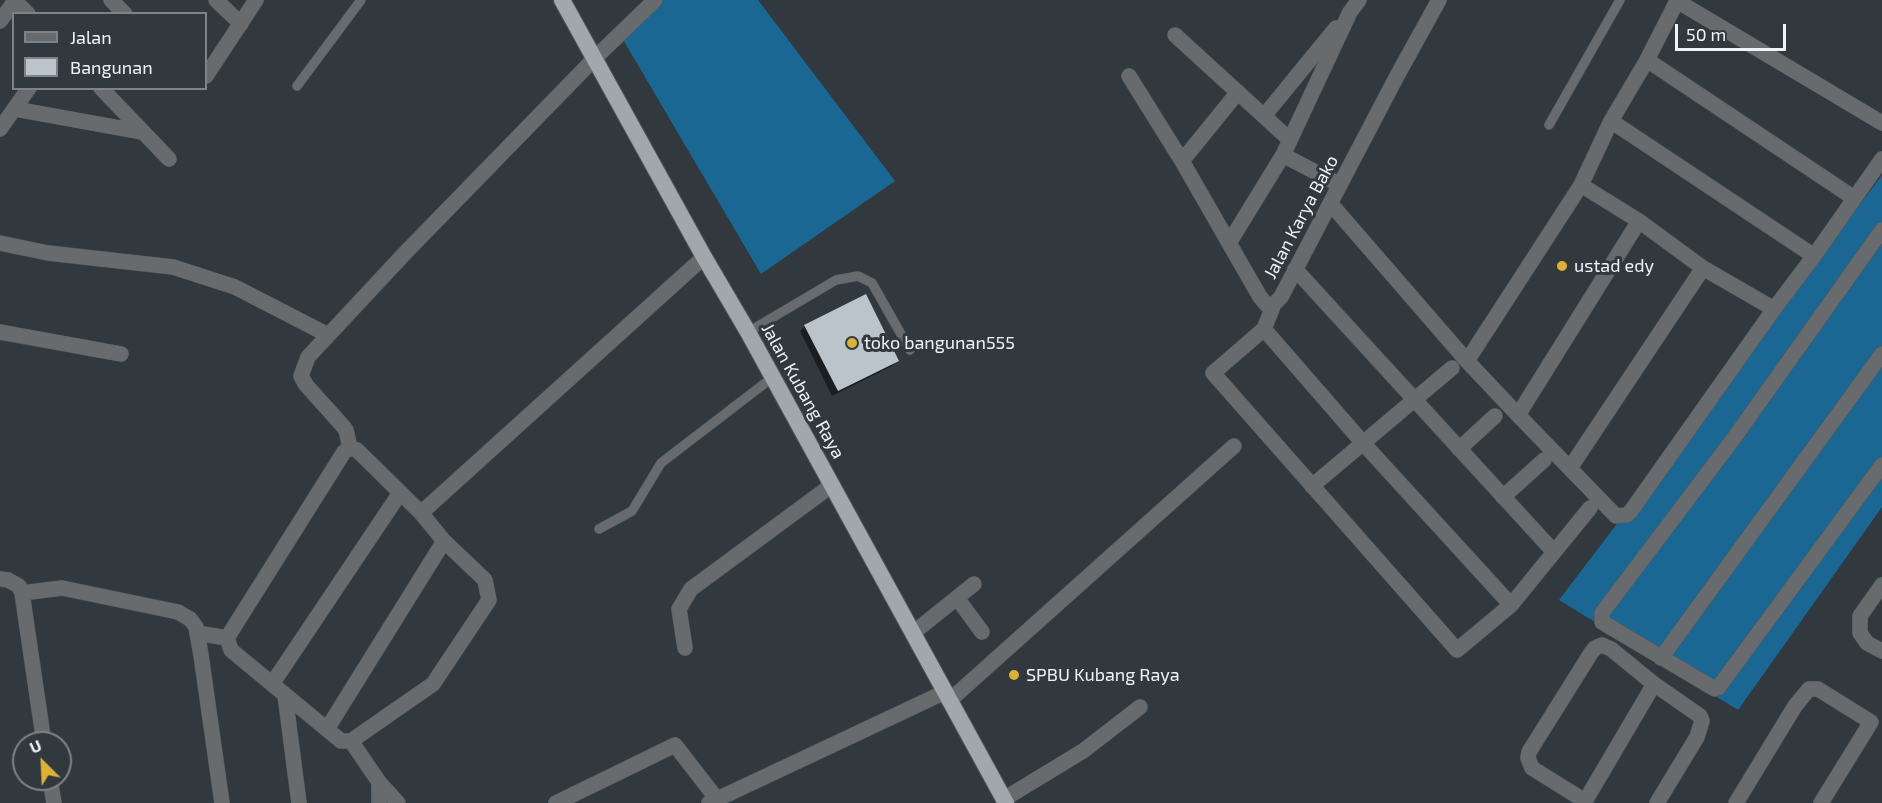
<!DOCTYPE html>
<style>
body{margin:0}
#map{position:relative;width:1882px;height:803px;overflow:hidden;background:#32393e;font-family:"Exo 2",sans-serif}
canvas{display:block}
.legend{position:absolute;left:12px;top:12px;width:195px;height:78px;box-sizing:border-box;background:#32393e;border:2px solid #7d8388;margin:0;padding:8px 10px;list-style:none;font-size:18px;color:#eef3f6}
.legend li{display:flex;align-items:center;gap:12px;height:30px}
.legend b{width:30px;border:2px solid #7d8388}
.north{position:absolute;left:12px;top:731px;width:60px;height:60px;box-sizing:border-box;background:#32393e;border:2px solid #7d8388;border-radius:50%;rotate:336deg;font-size:16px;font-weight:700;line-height:24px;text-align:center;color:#eef3f6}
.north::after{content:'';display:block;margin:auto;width:21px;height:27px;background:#dbb233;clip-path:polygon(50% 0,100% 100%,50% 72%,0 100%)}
.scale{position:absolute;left:1675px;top:24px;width:111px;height:27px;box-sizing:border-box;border:3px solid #eef3f6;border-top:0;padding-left:8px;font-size:18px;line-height:21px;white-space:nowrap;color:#eef3f6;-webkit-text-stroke:4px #32393e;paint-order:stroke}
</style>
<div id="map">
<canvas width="1882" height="803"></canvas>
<ul class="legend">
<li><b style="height:8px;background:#686b6e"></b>Jalan</li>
<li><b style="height:16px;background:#bcc4cb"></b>Bangunan</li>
</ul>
<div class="north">U</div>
<div class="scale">50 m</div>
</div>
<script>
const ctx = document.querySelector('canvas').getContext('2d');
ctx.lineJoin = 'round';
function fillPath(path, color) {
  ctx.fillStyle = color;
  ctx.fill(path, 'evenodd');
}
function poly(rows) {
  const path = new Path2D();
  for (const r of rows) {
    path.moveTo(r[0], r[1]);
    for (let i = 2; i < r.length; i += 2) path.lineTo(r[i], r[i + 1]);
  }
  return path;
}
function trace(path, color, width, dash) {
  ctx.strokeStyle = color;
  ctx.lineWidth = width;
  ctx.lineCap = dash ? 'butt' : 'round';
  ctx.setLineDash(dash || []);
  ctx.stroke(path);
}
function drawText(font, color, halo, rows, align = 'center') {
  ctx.font = font + ' "Exo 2",sans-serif';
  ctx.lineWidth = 6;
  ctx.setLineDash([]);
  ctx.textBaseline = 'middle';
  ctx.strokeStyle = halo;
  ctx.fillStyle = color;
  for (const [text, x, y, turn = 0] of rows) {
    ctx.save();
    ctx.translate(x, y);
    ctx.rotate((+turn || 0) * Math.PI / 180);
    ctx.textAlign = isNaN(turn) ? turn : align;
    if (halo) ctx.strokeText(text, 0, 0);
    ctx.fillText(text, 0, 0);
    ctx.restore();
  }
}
fillPath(poly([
 [663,0,758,0,895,181,761,274,622,38],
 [1882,175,1882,507,1738,710,1559,600]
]), '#1a6794');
fillPath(poly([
 [805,326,897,360,892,366,832,396,800,331]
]), '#0007');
fillPath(poly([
 [866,294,899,361,838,391,804,325]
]), '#bcc4cb');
const service = poly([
 [297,86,361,0],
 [1549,125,1620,0],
 [748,332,836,280,858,276,872,283,910,350],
 [599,529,632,511,661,463,773,377]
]);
const minor = poly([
 [111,0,125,14],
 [216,0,241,24],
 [0,21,15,1,28,14],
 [1175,35,1290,140],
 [1647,60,1854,198],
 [206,76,256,0],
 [1129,76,1182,161,1260,297,1267,305,1274,304,1281,297,1397,76,1439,0],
 [101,88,169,159],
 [15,109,142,132],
 [1264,116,1336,28],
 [1611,121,1814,256],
 [0,129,29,88],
 [1283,155,1340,185],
 [1182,161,1238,92],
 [1581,185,1639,221,1703,268,1774,309,1814,256,1882,159],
 [1330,203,1467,361,1518,415,1616,516,1627,515,1631,511,1774,309],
 [1882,230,1734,438,1602,613,1602,622,1715,689,1718,688,1882,465],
 [0,243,48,253,173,267,235,287,328,335],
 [1229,243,1283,155,1350,12,1359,0],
 [1295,269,1554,552],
 [1274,304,1264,329,1213,373,1457,650,1511,605,1590,508],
 [1264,329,1363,443,1511,605],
 [0,332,121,354],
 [1467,361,1581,185,1611,121,1647,60,1677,1,1882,123],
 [1518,415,1639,221],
 [350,448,346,430,342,425,306,385,301,376,308,357,406,252,595,58,655,0],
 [1459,449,1495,416],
 [1570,468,1703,268],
 [1312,486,1452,368],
 [1503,497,1544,460],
 [421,513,444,541,485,580,489,600,433,684,351,741,341,741,231,650,227,638,344,452,350,448,357,450,421,513,704,257],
 [0,579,8,580,19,586,22,593,44,743],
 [1882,585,1860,616,1860,633,1867,643,1882,651],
 [22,593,62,588,178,612,190,619,196,627,201,655,222,803],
 [957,598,982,632],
 [197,633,227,638],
 [913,633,974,584],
 [685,648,679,609,691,589,832,485],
 [1661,658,1882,354],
 [272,684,400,493],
 [285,695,299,803],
 [949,701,1234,446],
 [327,729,444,541],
 [351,741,379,782,398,803],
 [50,779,54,803],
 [1004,799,1083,751,1140,707],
 [1585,801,1532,768,1528,758,1529,752,1591,653,1595,648,1602,645,1611,649,1654,684,1700,716,1702,721,1697,737,1657,803],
 [379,803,379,782],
 [556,803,675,745,720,803],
 [709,803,945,692],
 [1584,803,1654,684],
 [1736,803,1795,706,1809,689,1818,689,1871,722,1821,803]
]);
const trunk = poly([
 [562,0,704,257,748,332,1006,803]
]);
trace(service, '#50575b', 10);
trace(minor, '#50575b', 16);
trace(trunk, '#50575b', 18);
trace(service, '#686b6e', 9);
trace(minor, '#686b6e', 15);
trace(trunk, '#a0a8ae', 16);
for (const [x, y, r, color] of [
 [1562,266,6,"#dbb233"],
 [852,343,6,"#dbb233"],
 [1014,675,6,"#dbb233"]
]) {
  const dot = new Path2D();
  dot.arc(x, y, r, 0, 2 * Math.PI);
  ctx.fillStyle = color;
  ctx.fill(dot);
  trace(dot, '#32393e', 2);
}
drawText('18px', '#eef3f6', '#32393e', [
 ["Jalan Karya Bako",1301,217,-62],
 ["Jalan Kubang Raya",803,391,61]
]);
drawText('18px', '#eef3f6', '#32393e', [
 ["ustad edy",1574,266],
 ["toko bangunan555",864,343],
 ["SPBU Kubang Raya",1026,675]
], 'left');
</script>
